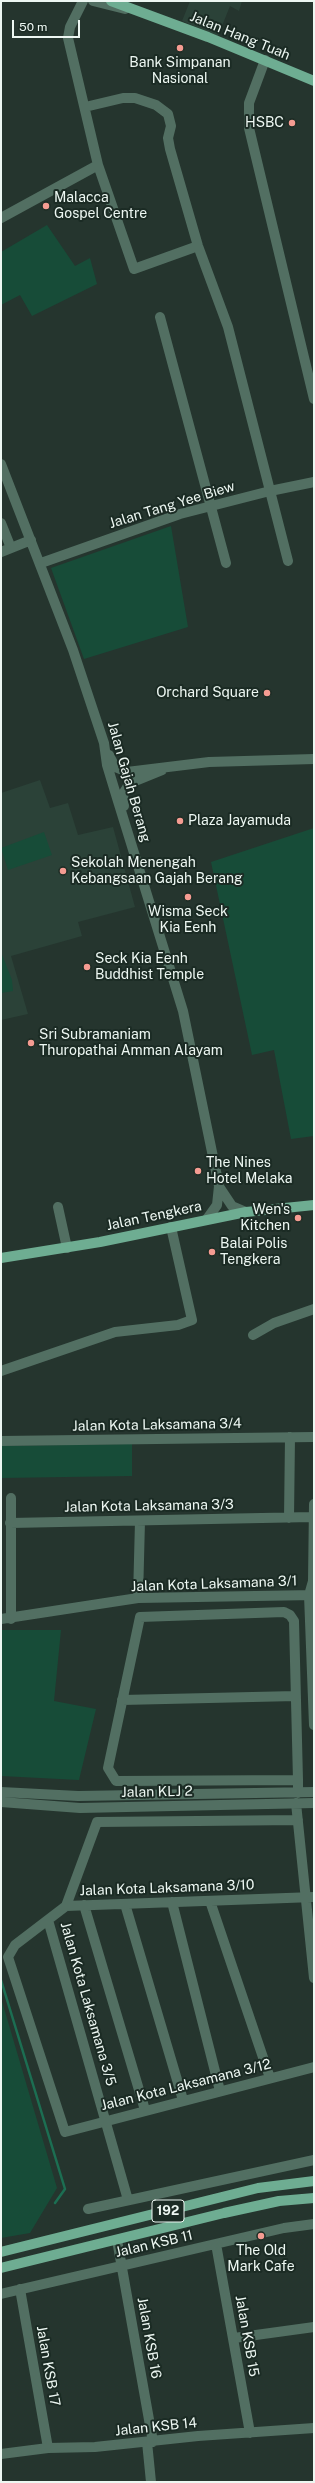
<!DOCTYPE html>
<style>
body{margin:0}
#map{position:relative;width:315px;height:2483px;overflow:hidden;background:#25352e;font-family:"Public Sans",sans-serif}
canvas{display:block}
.frame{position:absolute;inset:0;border:2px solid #edf7f2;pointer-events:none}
.scale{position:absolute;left:12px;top:20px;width:68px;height:18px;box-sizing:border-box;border:2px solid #edf7f2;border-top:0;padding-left:5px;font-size:12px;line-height:14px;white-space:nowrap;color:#edf7f2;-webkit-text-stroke:3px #1b2b24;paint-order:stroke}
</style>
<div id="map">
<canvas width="315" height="2483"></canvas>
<div class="frame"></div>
<div class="scale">50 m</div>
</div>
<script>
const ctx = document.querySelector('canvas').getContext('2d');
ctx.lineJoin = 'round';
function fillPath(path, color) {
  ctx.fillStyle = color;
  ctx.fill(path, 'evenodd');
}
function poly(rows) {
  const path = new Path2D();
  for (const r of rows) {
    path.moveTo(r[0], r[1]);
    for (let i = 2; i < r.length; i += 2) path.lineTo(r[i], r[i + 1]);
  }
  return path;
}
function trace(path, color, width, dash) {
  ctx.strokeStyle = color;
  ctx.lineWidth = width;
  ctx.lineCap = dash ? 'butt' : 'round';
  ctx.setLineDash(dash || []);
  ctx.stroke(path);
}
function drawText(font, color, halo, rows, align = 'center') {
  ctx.font = font + ' "Public Sans",sans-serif';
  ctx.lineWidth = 4;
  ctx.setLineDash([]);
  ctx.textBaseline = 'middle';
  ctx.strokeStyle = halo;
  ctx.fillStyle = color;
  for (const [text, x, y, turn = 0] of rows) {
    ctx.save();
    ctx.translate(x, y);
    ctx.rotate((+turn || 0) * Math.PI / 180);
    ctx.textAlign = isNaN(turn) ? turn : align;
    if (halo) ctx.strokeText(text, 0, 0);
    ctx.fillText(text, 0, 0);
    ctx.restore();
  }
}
fillPath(poly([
 [190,1,242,1,239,11,230,6,218,36,182,21],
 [40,780,50,808,68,803,78,835,113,827,135,907,78,922,82,936,11,956,28,1014,1,1020,1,793]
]), '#2b4238');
fillPath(poly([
 [47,225,75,266,90,258,97,284,32,316,20,295,1,305,1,252],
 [171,526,188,627,84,659,51,568],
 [314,828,314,1136,291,1139,274,1050,252,1055,211,862],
 [44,832,52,855,8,870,1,848],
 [1,952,12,980,13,991,1,993],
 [132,1444,132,1476,1,1478,1,1446],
 [1,1630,61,1630,54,1701,96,1709,79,1780,1,1776],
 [1,1998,57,2188,30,2233,1,2238]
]), '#174c38');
trace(poly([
 [1,1980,65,2189,55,2203]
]), '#1c6e52', 2.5);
trace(poly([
 [83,1,70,27,68,38,98,165,134,269,198,246],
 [93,1,125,9],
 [265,60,249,103,249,128,314,399],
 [85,107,123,98,135,98,156,105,168,114,171,126,168,138,170,149,198,246,228,327,288,561],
 [1,218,98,165],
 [160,317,226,563],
 [1,464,73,650,104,743,107,765,117,798,183,1011,219,1186,217,1205,207,1219],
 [1,523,11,548],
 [1,552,31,540],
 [41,563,180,514,270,491,314,482],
 [109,755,115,767,127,772,209,762,314,759],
 [124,806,123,794,130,783,162,770],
 [220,1188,232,1206,246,1212],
 [58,1207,67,1248],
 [253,1335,274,1323,314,1309],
 [1,1371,115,1332,178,1325,192,1320,171,1227],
 [1,1441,314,1437],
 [11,1498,11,1619],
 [314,1504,313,1581,309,1595,314,1725],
 [289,1518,290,1437],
 [10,1523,312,1517],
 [138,1598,140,1521],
 [1,1619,138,1598,314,1595],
 [122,1700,296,1696],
 [298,1780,116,1781,108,1768,140,1617,284,1612,290,1615,294,1621,298,1780,298,1793],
 [1,1792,78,1796,314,1792],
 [1,1802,80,1808,314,1803],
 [296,1803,314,1978],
 [314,1897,66,1906,15,1945,8,1957,65,2132,314,2067],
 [210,1901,270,2078],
 [172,1902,220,2091],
 [125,1904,183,2100],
 [84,1905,145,2110],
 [66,1906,97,1822,298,1820],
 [48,1920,128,2200],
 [88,2209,314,2160],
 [117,2240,153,2442],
 [216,2244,250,2433],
 [20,2289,48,2448],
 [1,2294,284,2228,314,2224],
 [234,2338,314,2327],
 [147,2442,151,2482],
 [1,2454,48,2448,95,2447,198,2436,314,2428]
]), '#526f62', 10);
trace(poly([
 [111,1,208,37,314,81],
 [1,1258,100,1242,246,1212,314,1205],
 [1,2252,258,2188,314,2181],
 [1,2268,224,2213,279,2201,314,2198]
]), '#6ead92', 10);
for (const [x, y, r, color] of [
 [180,48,4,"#f59c92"],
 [292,123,4,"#f59c92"],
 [46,206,4,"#f59c92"],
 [267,693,4,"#f59c92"],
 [180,821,4,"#f59c92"],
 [63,871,4,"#f59c92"],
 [188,897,4,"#f59c92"],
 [87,967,4,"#f59c92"],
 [31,1043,4,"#f59c92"],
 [198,1171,4,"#f59c92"],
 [298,1218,4,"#f59c92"],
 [212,1252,4,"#f59c92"],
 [261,2236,4,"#f59c92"]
]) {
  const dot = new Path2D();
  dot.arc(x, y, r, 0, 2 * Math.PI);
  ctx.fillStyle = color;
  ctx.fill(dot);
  trace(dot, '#1b2b24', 1.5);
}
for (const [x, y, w] of [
 [168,2211,32]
]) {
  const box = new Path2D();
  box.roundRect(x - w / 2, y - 11, w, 22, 3);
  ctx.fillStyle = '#1b2b24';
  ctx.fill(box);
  trace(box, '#edf7f2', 1);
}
drawText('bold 13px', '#edf7f2', null, [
 ["192",168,2211]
]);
drawText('14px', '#edf7f2', '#1b2b24', [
 ["Jalan Hang Tuah",240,36,22],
 ["Jalan Tang Yee Biew",172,505,-17],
 ["Jalan Gajah Berang",129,782,74],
 ["Jalan Tengkera",154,1216,-12],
 ["Jalan Kota Laksamana 3/4",157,1425,-1],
 ["Jalan Kota Laksamana 3/3",149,1506,-1],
 ["Jalan Kota Laksamana 3/1",214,1584,-2],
 ["Jalan KLJ 2",157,1792,-1],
 ["Jalan Kota Laksamana 3/10",167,1888,-2],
 ["Jalan Kota Laksamana 3/5",88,2004,74],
 ["Jalan Kota Laksamana 3/12",186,2085,-14],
 ["Jalan KSB 11",154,2244,-13],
 ["Jalan KSB 15",247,2336,80],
 ["Jalan KSB 16",149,2338,80],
 ["Jalan KSB 17",48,2366,80],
 ["Jalan KSB 14",156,2427,-6]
]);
drawText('14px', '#edf7f2', '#1b2b24', [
 ["Bank Simpanan",180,63,"center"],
 ["Nasional",180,79,"center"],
 ["HSBC",284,123,"right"],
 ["Malacca",54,198],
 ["Gospel Centre",54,214],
 ["Orchard Square",259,693,"right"],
 ["Plaza Jayamuda",188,821],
 ["Sekolah Menengah",71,863],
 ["Kebangsaan Gajah Berang",71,879],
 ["Wisma Seck",188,912,"center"],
 ["Kia Eenh",188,928,"center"],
 ["Seck Kia Eenh",95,959],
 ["Buddhist Temple",95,975],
 ["Sri Subramaniam",39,1035],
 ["Thuropathai Amman Alayam",39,1051],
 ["The Nines",206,1163],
 ["Hotel Melaka",206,1179],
 ["Wen's",290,1210,"right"],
 ["Kitchen",290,1226,"right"],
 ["Balai Polis",220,1244],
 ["Tengkera",220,1260],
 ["The Old",261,2251,"center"],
 ["Mark Cafe",261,2267,"center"]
], 'left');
</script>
